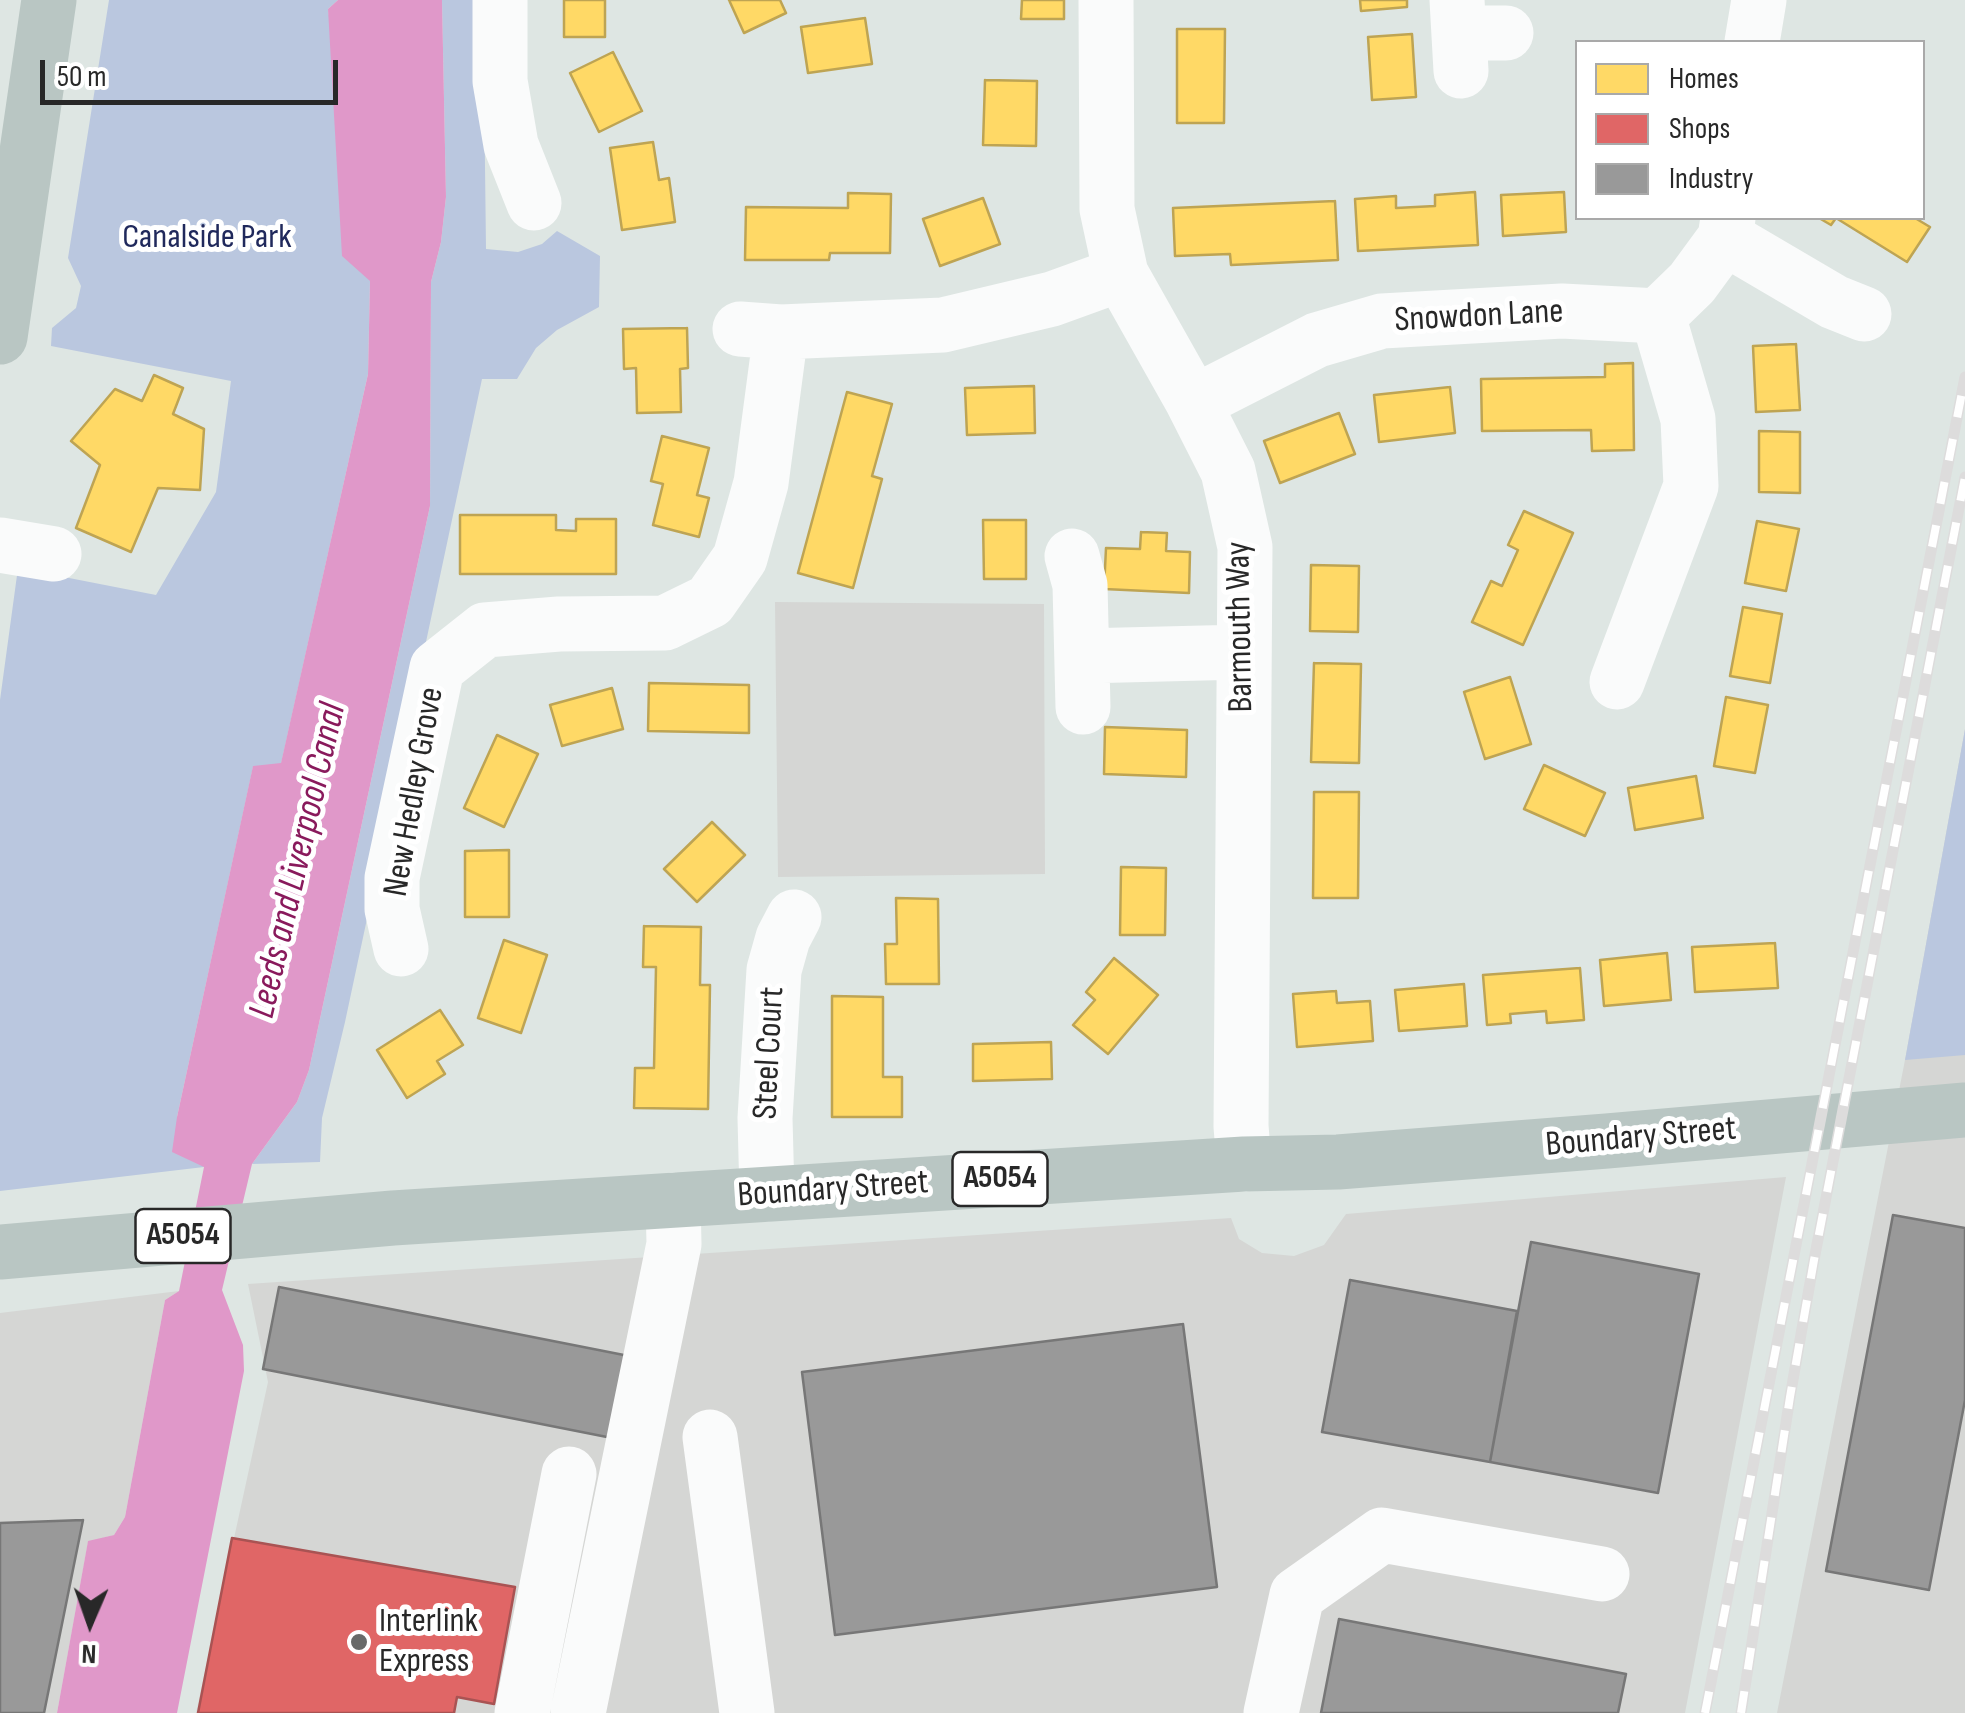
<!DOCTYPE html>
<style>
body{margin:0}
#map{position:relative;width:1965px;height:1713px;overflow:hidden;background:#dee6e3;font-family:"Sofia Sans Condensed",sans-serif}
canvas{display:block}
.legend{position:absolute;left:1575px;top:40px;width:350px;height:180px;box-sizing:border-box;background:#fff;border:2px solid #a9a9a9;margin:0;padding:12px 18px;list-style:none;font-size:30px;color:#282828}
.legend li{display:flex;align-items:center;gap:20px;height:50px}
.legend b{width:50px;border:2px solid #a9a9a9}
.north{position:absolute;left:40px;top:1573px;width:100px;height:100px;-webkit-text-stroke:8px #fff;paint-order:stroke;rotate:182deg;font-size:28px;font-weight:700;line-height:40px;text-align:center;color:#282828}
.north::after{content:'';display:block;margin:auto;width:35px;height:45px;background:#282828;clip-path:polygon(50% 0,100% 100%,50% 72%,0 100%)}
.scale{position:absolute;left:40px;top:60px;width:298px;height:45px;box-sizing:border-box;border:5px solid #282828;border-top:0;padding-left:12px;font-size:30px;line-height:35px;white-space:nowrap;color:#282828;-webkit-text-stroke:8px #fff;paint-order:stroke}
</style>
<div id="map">
<canvas width="1965" height="1713"></canvas>
<ul class="legend">
<li><b style="height:28px;background:#ffd966"></b>Homes</li>
<li><b style="height:28px;background:#e06666"></b>Shops</li>
<li><b style="height:28px;background:#999"></b>Industry</li>
</ul>
<div class="north">N</div>
<div class="scale">50 m</div>
</div>
<script>
const ctx = document.querySelector('canvas').getContext('2d');
ctx.lineJoin = 'round';
function fillPath(path, color) {
  ctx.fillStyle = color;
  ctx.fill(path, 'evenodd');
}
function poly(rows) {
  const path = new Path2D();
  for (const r of rows) {
    path.moveTo(r[0], r[1]);
    for (let i = 2; i < r.length; i += 2) path.lineTo(r[i], r[i + 1]);
  }
  return path;
}
function trace(path, color, width, dash) {
  ctx.strokeStyle = color;
  ctx.lineWidth = width;
  ctx.lineCap = dash ? 'butt' : 'round';
  ctx.setLineDash(dash || []);
  ctx.stroke(path);
}
function drawText(font, color, halo, rows, align = 'center') {
  ctx.font = font + ' "Sofia Sans Condensed",sans-serif';
  ctx.lineWidth = 10;
  ctx.setLineDash([]);
  ctx.textBaseline = 'middle';
  ctx.strokeStyle = halo;
  ctx.fillStyle = color;
  for (const [text, x, y, turn = 0] of rows) {
    ctx.save();
    ctx.translate(x, y);
    ctx.rotate((+turn || 0) * Math.PI / 180);
    ctx.textAlign = isNaN(turn) ? turn : align;
    if (halo) ctx.strokeText(text, 0, 0);
    ctx.fillText(text, 0, 0);
    ctx.restore();
  }
}
fillPath(poly([
 [775,602,1044,604,1045,874,778,877],
 [1965,729,1965,1713,1777,1713,1905,1060],
 [1786,1177,1685,1713,196,1713,268,1382,248,1284,1231,1218,1239,1239,1262,1253,1294,1256,1324,1245,1346,1214],
 [179,1291,165,1300,125,1517,114,1535,88,1542,57,1713,0,1713,0,1313]
]), '#d5d6d4');
fillPath(poly([
 [109,0,338,0,328,9,370,281,368,374,281,764,253,767,177,1117,204,1167,0,1191,0,700,18,568,156,595,216,492,231,381,51,346,52,328,76,308,81,286,68,258],
 [442,0,483,0,486,249,518,252,542,244,557,231,600,256,599,307,557,330,536,348,517,379,482,379,345,1022,322,1118,320,1162,252,1164,297,1102,309,1070,430,506,431,282,441,242,446,197],
 [1965,729,1965,1055,1905,1060]
]), '#bac7df');
fillPath(poly([
 [338,0,442,0,446,197,441,242,431,282,430,506,309,1070,297,1102,252,1164,222,1290,243,1345,244,1371,177,1713,57,1713,88,1541,114,1535,125,1517,165,1300,179,1291,204,1167,172,1152,177,1117,253,766,281,763,368,374,370,281,342,256,328,9]
]), '#e098c9');
const homes = poly([
 [564,0,605,0,605,37,564,37,564,0],
 [729,0,780,0,786,13,744,33,729,0],
 [1022,0,1064,0,1064,19,1021,19,1022,0],
 [1360,0,1407,0,1407,7,1361,11,1360,0],
 [865,18,872,64,808,73,801,27,865,18],
 [1177,29,1225,29,1224,123,1177,123,1177,29],
 [1412,34,1416,97,1372,100,1368,37,1412,34],
 [613,52,642,111,599,132,570,73,613,52],
 [985,80,1037,81,1036,146,983,145,985,80],
 [653,142,659,180,669,178,675,222,622,230,610,148,653,142],
 [1475,192,1478,245,1358,251,1355,199,1396,196,1396,208,1435,206,1435,195,1475,192],
 [1564,192,1566,232,1503,236,1501,195,1564,192],
 [848,193,891,194,890,253,830,253,829,260,745,260,746,207,848,208,848,193],
 [983,198,1000,244,940,266,923,219,983,198],
 [1335,201,1338,260,1231,265,1230,254,1175,256,1173,208,1335,201],
 [1819,218,1915,218,1930,227,1907,262,1836,218,1831,225,1819,218],
 [687,328,688,368,680,369,681,412,637,413,636,368,624,369,623,329,687,328],
 [1796,344,1800,410,1756,412,1753,346,1796,344],
 [1633,363,1634,450,1592,451,1591,430,1482,431,1481,379,1605,377,1605,364,1633,363],
 [154,375,183,388,173,414,204,429,200,490,158,488,131,552,76,528,100,465,71,441,115,389,142,401,154,375],
 [1034,386,1035,433,967,435,965,388,1034,386],
 [1450,387,1455,433,1379,442,1374,395,1450,387],
 [847,392,892,404,872,476,882,479,853,588,798,573,847,392],
 [1339,413,1355,454,1280,483,1264,441,1339,413],
 [1759,431,1800,432,1800,493,1759,492,1759,431],
 [662,436,709,448,697,495,709,498,699,537,653,525,663,484,651,481,662,436],
 [1524,511,1573,533,1523,645,1472,622,1491,581,1502,586,1518,550,1508,545,1524,511],
 [460,515,556,515,556,530,576,531,576,519,616,519,616,574,460,574,460,515],
 [983,520,1026,520,1026,579,984,579,983,520],
 [1757,521,1799,529,1786,591,1745,583,1757,521],
 [1141,532,1167,533,1166,551,1190,552,1189,593,1104,589,1106,548,1140,549,1141,532],
 [1311,565,1359,566,1358,632,1310,631,1311,565],
 [1743,607,1782,614,1770,683,1730,676,1743,607],
 [1314,663,1361,664,1359,763,1311,762,1314,663],
 [1510,677,1531,744,1485,759,1464,692,1510,677],
 [649,683,749,685,749,733,648,731,649,683],
 [612,688,623,729,562,746,550,705,612,688],
 [1726,697,1768,705,1755,773,1714,766,1726,697],
 [1105,727,1187,730,1186,777,1104,774,1105,727],
 [497,735,538,754,504,827,464,808,497,735],
 [1544,765,1605,793,1585,836,1524,809,1544,765],
 [1696,776,1703,818,1635,830,1628,788,1696,776],
 [1314,792,1359,792,1358,898,1313,898,1314,792],
 [712,822,745,855,697,902,664,869,712,822],
 [509,850,509,917,465,917,465,851,509,850],
 [1121,867,1166,868,1165,935,1120,935,1121,867],
 [896,898,938,899,939,984,886,984,885,944,897,944,896,898],
 [644,926,701,927,700,985,710,985,708,1109,634,1108,635,1068,654,1068,656,967,643,967,644,926],
 [504,940,547,955,521,1033,478,1018,504,940],
 [1775,943,1778,988,1695,992,1692,947,1775,943],
 [1667,953,1671,1000,1604,1006,1600,960,1667,953],
 [1114,958,1158,995,1108,1054,1073,1025,1095,1000,1086,992,1114,958],
 [1580,968,1584,1020,1547,1023,1546,1011,1510,1014,1511,1023,1487,1025,1483,975,1580,968],
 [1464,984,1467,1026,1399,1031,1395,990,1464,984],
 [1336,991,1337,1003,1370,1001,1373,1041,1297,1047,1293,994,1336,991],
 [832,996,883,997,883,1077,902,1077,902,1117,832,1117,832,996],
 [440,1010,463,1045,437,1061,445,1074,407,1098,377,1050,440,1010],
 [1051,1042,1052,1079,973,1081,973,1044,1051,1042]
]);
fillPath(homes, '#ffd966');
trace(homes, '#bea453', 2.5);
const shops = poly([
 [232,1538,515,1587,494,1704,457,1697,454,1713,198,1713,232,1538]
]);
fillPath(shops, '#e06666');
trace(shops, '#a95353', 2.5);
const industry = poly([
 [1893,1215,1965,1228,1965,1400,1929,1590,1826,1571,1893,1215],
 [1531,1242,1699,1274,1658,1493,1490,1462,1531,1242],
 [1350,1280,1517,1311,1490,1462,1322,1432,1350,1280],
 [279,1287,634,1357,617,1439,263,1369,279,1287],
 [1183,1324,1217,1587,835,1635,802,1372,1183,1324],
 [83,1520,44,1713,0,1713,0,1523,83,1520],
 [1339,1619,1626,1674,1618,1713,1321,1713,1339,1619]
]);
fillPath(industry, '#999');
trace(industry, '#777', 2.5);
trace(poly([
 [500,0,500,81,511,145,534,203],
 [1106,0,1107,209,1121,274,1192,400,1228,471,1245,547,1241,1126,1244,1164],
 [1457,0,1461,71],
 [1460,33,1506,33],
 [1752,42,1759,0],
 [1725,238,1834,302,1864,314],
 [740,329,781,332,943,325,1052,299,1121,274],
 [1192,400,1207,396,1317,340,1382,321,1562,311,1658,316,1692,283,1725,238,1728,218],
 [0,545,54,554],
 [1072,556,1080,585,1083,707],
 [1082,656,1244,652],
 [1617,682,1691,486,1688,419,1658,316],
 [401,949,392,909,392,878,437,668,485,630,559,624,665,623,710,601,740,558,761,483,781,332],
 [767,1194,765,1118,774,970,783,938,794,917],
 [710,1437,747,1713],
 [522,1713,569,1474],
 [578,1713,674,1244,673,1200],
 [1271,1713,1297,1595,1382,1535,1602,1574]
]), '#fafbfb', 55);
trace(poly([
 [0,337,49,0],
 [0,1252,393,1218,1244,1164,1338,1162,1607,1141,1965,1110]
]), '#b9c6c3', 55);
const rail = poly([
 [1705,1713,1965,377],
 [1741,1713,1790,1397,1814,1260,1965,477]
]);
trace(rail, '#dddcdc', 11);
trace(rail, '#fff', 8, [22]);
for (const [x, y, r, color] of [
 [359,1642,10,"#686a69"]
]) {
  const dot = new Path2D();
  dot.arc(x, y, r, 0, 2 * Math.PI);
  ctx.fillStyle = color;
  ctx.fill(dot);
  trace(dot, '#fff', 4);
}
for (const [x, y, w] of [
 [1000,1179,95],
 [183,1236,95]
]) {
  const box = new Path2D();
  box.roundRect(x - w / 2, y - 27, w, 54, 8);
  ctx.fillStyle = '#fff';
  ctx.fill(box);
  trace(box, '#282828', 2.5);
}
drawText('bold 32px', '#282828', null, [
 ["A5054",1000,1179],
 ["A5054",183,1236]
]);
drawText('35px', '#20295c', '#fff', [
 ["Canalside Park",207,238]
]);
drawText('35px', '#282828', '#fff', [
 ["Snowdon Lane",1479,317,-3],
 ["Barmouth Way",1241,627,-91],
 ["New Hedley Grove",415,792,-80],
 ["Steel Court",770,1053,-87],
 ["Boundary Street",1641,1138,-5],
 ["Boundary Street",833,1190,-4]
]);
drawText('35px', '#282828', '#fff', [
 ["Interlink",379,1622],
 ["Express",379,1662]
], 'left');
drawText('italic 38px', '#891a5c', '#fff', [
 ["Leeds and Liverpool Canal",299,861,-77]
]);
</script>
